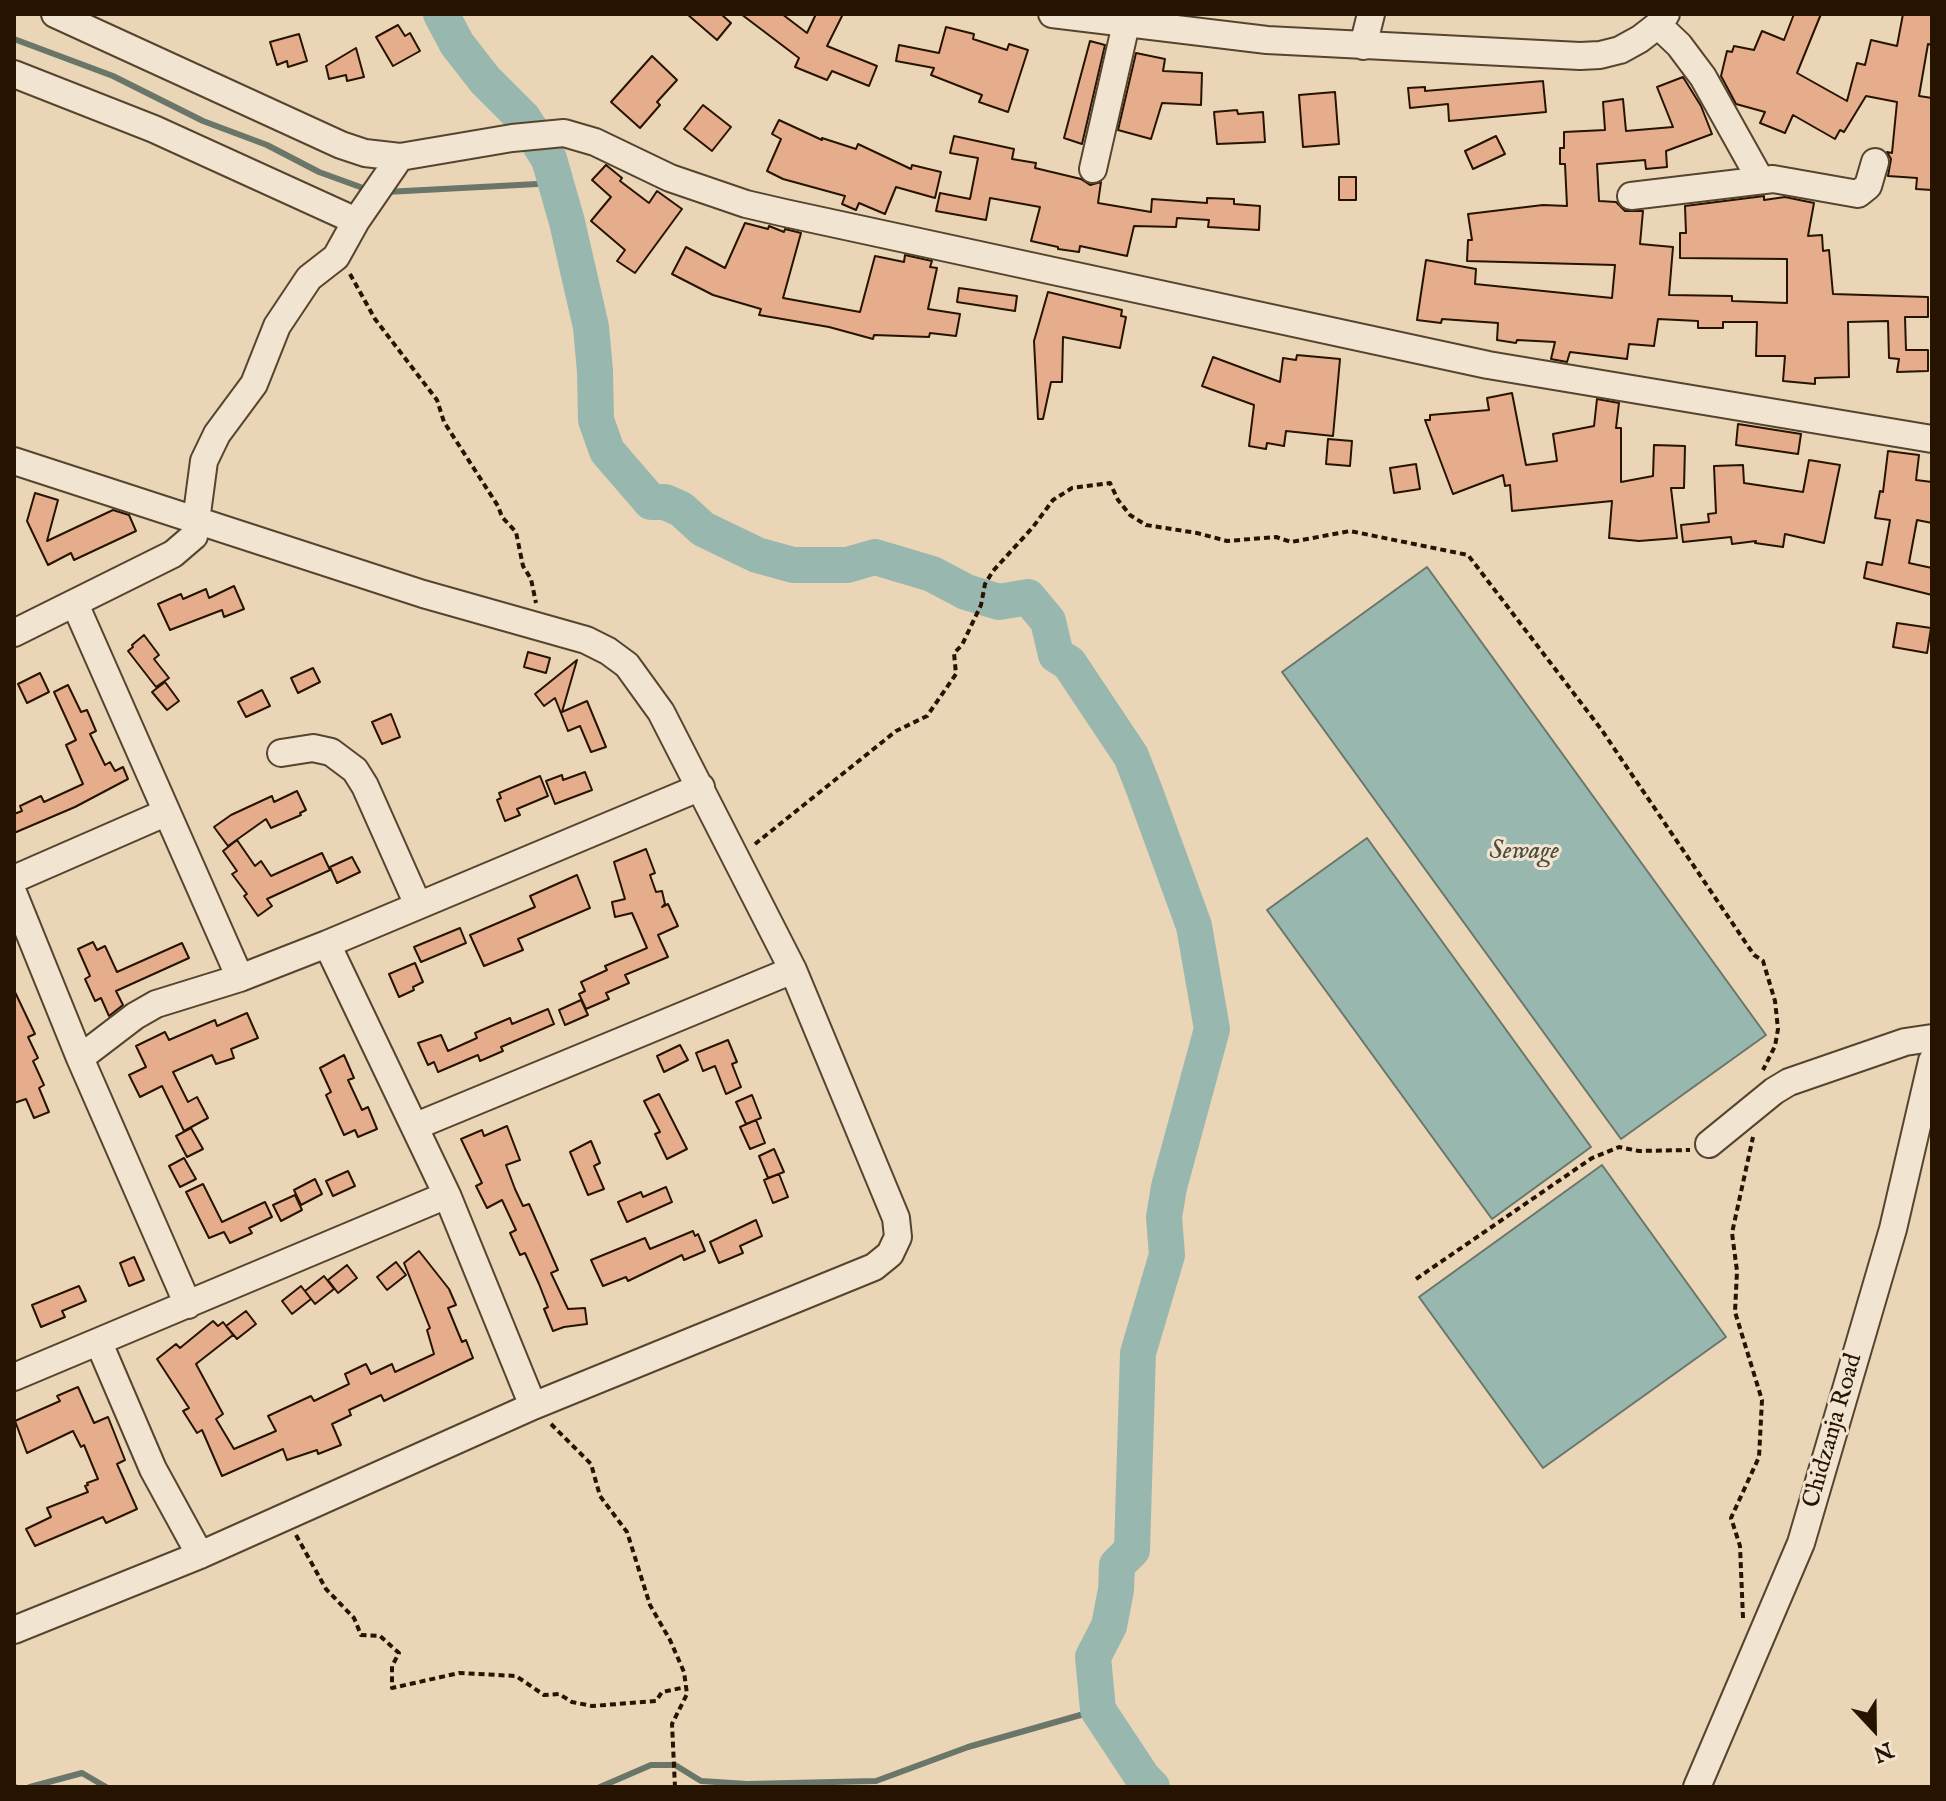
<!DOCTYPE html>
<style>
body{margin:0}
#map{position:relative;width:1946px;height:1801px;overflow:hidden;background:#ead5b6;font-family:"IM FELL English",serif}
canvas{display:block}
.frame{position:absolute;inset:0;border:16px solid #261300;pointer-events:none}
.north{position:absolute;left:1834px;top:1689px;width:80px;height:80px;-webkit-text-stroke:6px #f1e4d0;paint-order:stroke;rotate:158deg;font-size:22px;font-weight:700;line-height:32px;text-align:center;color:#261300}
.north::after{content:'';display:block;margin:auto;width:28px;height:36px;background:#261300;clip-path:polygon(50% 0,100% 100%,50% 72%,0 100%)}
</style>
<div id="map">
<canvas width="1946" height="1801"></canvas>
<div class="frame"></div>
<div class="north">N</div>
</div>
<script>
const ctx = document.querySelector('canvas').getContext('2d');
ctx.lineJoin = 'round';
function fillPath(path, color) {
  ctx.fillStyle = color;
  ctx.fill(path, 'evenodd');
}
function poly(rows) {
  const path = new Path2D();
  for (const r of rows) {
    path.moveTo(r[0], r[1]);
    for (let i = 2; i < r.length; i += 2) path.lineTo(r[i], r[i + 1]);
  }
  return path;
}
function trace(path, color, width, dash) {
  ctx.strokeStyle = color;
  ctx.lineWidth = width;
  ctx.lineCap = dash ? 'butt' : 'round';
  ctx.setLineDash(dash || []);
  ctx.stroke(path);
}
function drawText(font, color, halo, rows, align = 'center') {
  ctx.font = font + ' "IM FELL English",serif';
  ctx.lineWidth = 6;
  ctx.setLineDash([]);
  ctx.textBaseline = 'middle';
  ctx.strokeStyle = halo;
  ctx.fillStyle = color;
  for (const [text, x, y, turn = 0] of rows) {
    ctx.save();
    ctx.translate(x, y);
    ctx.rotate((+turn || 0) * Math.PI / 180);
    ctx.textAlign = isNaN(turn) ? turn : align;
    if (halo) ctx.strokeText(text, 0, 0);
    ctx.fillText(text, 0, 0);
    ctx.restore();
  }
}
const water = poly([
 [1427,567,1766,1035,1621,1139,1282,672,1427,567],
 [1367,838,1591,1147,1492,1219,1267,910,1367,838],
 [1602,1165,1726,1337,1543,1468,1419,1297,1602,1165]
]);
fillPath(water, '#98b8af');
trace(water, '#6a7669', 2);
trace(poly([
 [14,39,113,76,203,121,267,145,319,172,363,188],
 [386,192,556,183],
 [14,1787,15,1787],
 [30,1787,82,1773,106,1787],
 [600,1787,651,1765,675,1765,701,1781,747,1784,876,1781,968,1747,1098,1710]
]), '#6a7669', 6);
trace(poly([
 [441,14,457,44,485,80,523,118,549,159,567,222,591,327,595,371,596,420,607,451,651,502,665,502,681,509,703,529,757,555,793,565,847,565,875,557,932,574,966,592,999,602,1028,597,1048,621,1056,655,1069,663,1131,756,1144,789,1194,926,1212,1029,1169,1187,1164,1217,1167,1255,1138,1353,1132,1550,1117,1565,1116,1590,1109,1626,1093,1657,1098,1710,1143,1778,1152,1787]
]), '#98b8af', 36);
const building = poly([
 [687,14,721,14,731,23,717,40,687,14],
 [741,14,782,14,807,33,816,14,843,14,827,46,877,66,869,86,832,71,827,80,795,67,799,58,741,14],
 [1794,14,1821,14,1797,73,1847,101,1857,63,1865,65,1871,40,1897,46,1903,14,1932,14,1932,45,1928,44,1919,96,1932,98,1932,190,1916,189,1917,178,1888,176,1891,159,1887,152,1892,153,1897,102,1866,96,1844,132,1840,130,1835,139,1793,115,1785,133,1760,123,1765,112,1736,104,1721,76,1727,51,1732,52,1734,46,1754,50,1762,31,1784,40,1794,14],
 [398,25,405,36,410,33,420,51,393,66,376,37,398,25],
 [946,27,974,34,973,39,1007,50,1009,44,1028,50,1008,112,979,102,982,95,931,75,934,68,896,61,899,45,939,53,946,27],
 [299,34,307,61,288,67,287,61,277,65,270,42,299,34],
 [1090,41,1105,45,1082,144,1064,138,1090,41],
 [356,48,364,77,347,81,346,75,329,79,326,66,356,48],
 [1136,53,1165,59,1163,71,1202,73,1201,105,1162,103,1151,139,1118,130,1136,53],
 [652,56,677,80,657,102,660,105,640,128,611,102,652,56],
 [1683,77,1701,106,1712,134,1666,151,1667,167,1646,169,1645,160,1597,164,1599,201,1616,202,1625,211,1643,211,1640,244,1673,247,1669,295,1732,296,1732,301,1787,303,1787,259,1680,258,1680,233,1686,233,1685,206,1764,196,1764,200,1785,197,1814,203,1808,236,1822,235,1823,251,1829,250,1833,294,1928,297,1928,317,1905,317,1906,350,1928,350,1928,371,1897,372,1899,359,1889,358,1888,321,1848,322,1849,377,1815,378,1815,384,1783,381,1785,356,1756,356,1757,322,1723,322,1723,328,1698,328,1698,321,1658,319,1654,346,1629,344,1627,359,1570,352,1567,362,1551,359,1555,342,1517,340,1516,343,1497,340,1498,323,1442,319,1441,323,1417,320,1426,260,1476,269,1475,284,1612,298,1615,265,1467,261,1468,240,1472,240,1468,214,1543,205,1567,206,1565,164,1560,164,1560,148,1564,148,1564,132,1605,130,1603,102,1623,99,1626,131,1673,127,1657,87,1683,77],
 [1543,81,1546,112,1449,121,1448,104,1410,108,1408,88,1425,87,1425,91,1543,81],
 [1335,92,1339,144,1303,147,1299,95,1335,92],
 [703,105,731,127,712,151,684,129,703,105],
 [1237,110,1238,114,1263,112,1265,142,1217,144,1214,112,1237,110],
 [779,120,822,140,822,138,856,149,858,144,911,169,912,165,941,172,935,198,896,187,885,214,859,203,856,210,842,204,845,196,783,179,767,171,781,139,772,134,779,120],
 [954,136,1014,149,1012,159,1036,163,1035,168,1081,179,1090,185,1101,182,1098,203,1151,212,1152,199,1207,203,1207,198,1234,199,1234,204,1260,206,1259,230,1208,227,1209,220,1177,218,1176,227,1134,226,1127,256,1080,246,1079,252,1058,249,1058,247,1031,241,1040,207,990,198,986,220,936,211,940,193,970,199,978,158,950,153,954,136],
 [1496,136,1505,154,1473,169,1465,151,1496,136],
 [606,165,622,178,620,181,649,203,657,191,682,209,635,273,617,261,625,250,591,221,611,197,592,180,606,165],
 [1339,177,1356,177,1356,200,1339,200,1339,177],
 [745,223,768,229,769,226,784,232,785,229,801,233,783,298,860,312,875,256,904,262,905,255,932,261,930,267,937,268,928,309,960,314,956,336,930,333,929,337,874,335,873,339,829,327,759,315,761,309,713,295,672,274,686,247,725,268,745,223],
 [959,288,1017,296,1015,311,957,302,959,288],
 [1048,292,1122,310,1121,316,1126,317,1120,348,1063,337,1062,382,1051,382,1043,419,1038,419,1034,341,1048,292],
 [1297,355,1340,359,1333,436,1286,431,1284,446,1267,443,1266,449,1249,446,1254,405,1202,386,1213,357,1280,382,1283,358,1296,360,1297,355],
 [1512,393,1526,465,1557,461,1553,434,1594,426,1597,399,1619,403,1616,428,1621,428,1621,482,1653,476,1654,445,1685,446,1684,488,1671,488,1677,538,1639,541,1609,538,1612,501,1512,511,1510,485,1505,486,1503,475,1453,494,1425,420,1430,420,1430,415,1489,410,1487,398,1512,393],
 [1738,424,1801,434,1798,454,1736,445,1738,424],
 [1328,439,1352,441,1350,466,1326,464,1328,439],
 [1888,451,1919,455,1916,480,1932,482,1932,523,1917,520,1909,563,1932,568,1932,595,1864,578,1867,562,1882,565,1890,520,1875,518,1880,491,1883,492,1888,451],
 [1809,460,1840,465,1824,543,1785,534,1783,547,1755,543,1756,541,1732,544,1731,537,1683,542,1681,525,1709,522,1708,514,1716,513,1714,466,1743,465,1744,483,1803,492,1809,460],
 [1416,464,1420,489,1394,493,1390,468,1416,464],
 [35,493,58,500,47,541,113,510,129,515,136,531,74,560,71,553,48,565,27,521,35,493],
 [234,586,244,609,224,617,222,610,170,630,158,604,181,594,183,599,206,589,209,598,234,586],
 [1897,623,1931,628,1927,653,1893,647,1897,623],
 [144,635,159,655,154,659,169,678,156,687,128,651,133,647,132,645,144,635],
 [528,652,550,658,546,673,524,667,528,652],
 [577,660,562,712,587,701,606,747,591,752,580,726,568,731,555,698,544,706,535,694,577,660],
 [313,668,320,682,298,693,291,678,313,668],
 [40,673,49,692,27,703,18,684,40,673],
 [165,682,179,701,167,710,152,692,165,682],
 [68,685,81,712,87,710,96,731,90,734,105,765,110,762,115,771,123,767,128,779,75,807,14,833,14,814,22,811,20,806,41,796,44,802,83,784,66,745,76,740,54,692,68,685],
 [262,690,270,706,246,717,238,702,262,690],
 [391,714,400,737,382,744,372,722,391,714],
 [585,772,592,790,555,804,546,781,562,775,563,780,585,772],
 [540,776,548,796,517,809,520,815,505,821,497,800,501,798,499,793,540,776],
 [297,791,306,810,300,813,301,815,271,828,266,819,228,846,214,827,231,815,272,796,274,802,297,791],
 [237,840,255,866,261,861,271,876,322,853,330,870,267,899,272,906,258,916,244,896,247,894,232,874,237,871,223,851,237,840],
 [646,849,655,873,650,875,656,892,662,891,665,904,662,907,668,904,678,926,658,935,668,957,625,975,629,983,606,993,609,999,586,1009,579,994,585,991,581,982,607,970,605,966,647,948,632,913,615,917,612,902,625,899,614,862,646,849],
 [352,857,360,872,337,883,330,867,352,857],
 [577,875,590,908,518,939,523,950,484,966,470,935,535,907,530,896,577,875],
 [460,928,466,943,421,962,414,947,460,928],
 [93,942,97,950,105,946,117,972,182,943,189,958,116,991,123,1005,109,1016,101,998,95,1001,85,979,90,976,78,949,93,942],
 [415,963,423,982,413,987,414,990,399,997,389,974,415,963],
 [14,990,35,1034,28,1037,38,1058,33,1061,44,1085,39,1088,49,1112,34,1118,26,1099,14,1103,14,990],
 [581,1000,588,1015,565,1025,559,1010,581,1000],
 [548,1009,554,1024,501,1047,503,1051,480,1061,478,1055,438,1072,434,1062,428,1065,418,1043,441,1035,448,1051,477,1038,475,1033,510,1018,512,1024,548,1009],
 [247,1013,258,1038,231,1049,234,1058,216,1064,212,1055,173,1072,188,1102,197,1097,208,1118,184,1131,162,1086,140,1097,129,1075,146,1067,136,1046,165,1032,169,1040,215,1020,217,1026,247,1013],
 [728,1040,737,1062,732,1064,741,1087,726,1094,715,1066,703,1071,696,1053,728,1040],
 [680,1045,688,1060,664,1072,657,1056,680,1045],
 [344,1055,354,1078,348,1080,362,1110,368,1107,377,1129,358,1137,355,1130,344,1135,326,1095,331,1092,320,1068,344,1055],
 [659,1094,687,1149,667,1159,655,1134,660,1132,644,1101,659,1094],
 [752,1095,761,1118,746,1124,736,1102,752,1095],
 [756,1120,765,1143,750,1149,740,1127,756,1120],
 [507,1126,520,1160,506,1165,515,1189,523,1206,529,1204,558,1270,551,1273,568,1309,585,1308,587,1324,564,1327,553,1331,544,1309,548,1307,539,1284,525,1253,520,1255,510,1233,516,1230,502,1200,487,1208,476,1186,482,1183,461,1139,482,1130,484,1136,507,1126],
 [191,1128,203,1149,187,1157,176,1136,191,1128],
 [591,1141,600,1163,594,1166,604,1189,588,1195,570,1152,591,1141],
 [774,1149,784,1172,768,1178,759,1156,774,1149],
 [184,1158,196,1179,180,1187,169,1166,184,1158],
 [348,1171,355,1186,333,1196,326,1181,348,1171],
 [779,1174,788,1197,773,1203,764,1180,779,1174],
 [315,1179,322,1194,301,1205,294,1190,315,1179],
 [203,1184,222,1222,265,1202,272,1217,249,1228,252,1233,230,1243,224,1232,209,1238,186,1192,203,1184],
 [666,1187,672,1202,627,1222,618,1202,641,1192,643,1197,666,1187],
 [295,1195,302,1210,281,1221,273,1205,295,1195],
 [756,1220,762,1236,740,1246,743,1253,719,1263,710,1242,756,1220],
 [693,1231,695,1236,698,1234,705,1251,684,1260,682,1255,628,1281,626,1277,603,1286,591,1260,645,1238,650,1249,693,1231],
 [419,1251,449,1289,456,1305,448,1308,462,1342,466,1340,473,1358,384,1401,381,1395,349,1410,351,1415,332,1424,341,1445,318,1454,317,1450,287,1460,283,1449,222,1476,202,1430,197,1433,183,1411,189,1408,157,1359,176,1344,180,1348,213,1321,218,1326,223,1322,233,1335,196,1364,223,1414,216,1419,234,1449,276,1431,268,1416,311,1396,314,1401,349,1384,345,1374,366,1364,371,1374,392,1364,395,1372,434,1354,427,1330,430,1328,404,1263,419,1251],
 [134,1257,144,1280,129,1286,120,1263,134,1257],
 [396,1262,406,1275,387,1290,377,1277,396,1262],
 [347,1265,357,1278,338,1293,328,1280,347,1265],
 [324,1276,334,1289,315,1304,305,1291,324,1276],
 [79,1286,86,1301,62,1311,65,1317,41,1327,32,1305,79,1286],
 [301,1286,311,1299,292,1314,282,1301,301,1286],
 [246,1311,256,1324,237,1339,226,1326,246,1311],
 [78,1387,94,1423,108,1417,125,1460,117,1464,137,1509,106,1523,103,1517,35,1546,26,1529,51,1517,47,1508,88,1492,85,1486,88,1485,87,1483,98,1479,84,1445,81,1447,73,1431,27,1453,15,1421,60,1401,57,1396,78,1387]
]);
fillPath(building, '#e5ad8c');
trace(building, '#261300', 2);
const minor = poly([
 [55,14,341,145,365,153,400,157,512,138,564,133,595,142,670,178,746,204,785,213,1488,365,1932,439],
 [1052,14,1267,40,1580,56,1600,55,1620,50,1640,39,1658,25,1666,14],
 [1658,25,1679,45,1703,77,1760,179],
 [1363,46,1371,14],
 [14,74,154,129,356,221],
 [1093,169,1126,24],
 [1631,196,1773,179,1858,194,1868,186,1875,162],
 [14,461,423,594,586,640,608,651,627,665,661,712,793,970,896,1218,898,1237,890,1254,874,1267,533,1406,200,1555,14,1630],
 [75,604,240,978],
 [14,633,173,554,194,536,204,461,217,434,254,384,277,326,309,278,336,257,356,221,400,157],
 [281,753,313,748,331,752,355,770,365,786,418,905],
 [14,879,165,813],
 [14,895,80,1058,188,1305],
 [327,944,447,1195,533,1406],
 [80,1058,135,1016,156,1004,240,978,327,944,701,787],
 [416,1126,793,970],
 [1709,1144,1774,1091,1789,1082,1905,1042,1932,1038],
 [99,1343,153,1469,200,1555],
 [14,1377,447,1195],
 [1697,1787,1801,1543,1893,1229,1932,1061]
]);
trace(minor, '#57442e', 30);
trace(poly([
 [350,274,375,319,437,400,444,422,498,506,502,517,516,532,523,566,531,579,536,603],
 [755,844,896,731,927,716,956,674,954,653,962,645,981,605,985,584,993,571,1033,527,1053,500,1072,488,1110,483,1118,500,1130,515,1146,525,1197,533,1227,541,1276,537,1291,542,1350,531,1468,555,1601,729,1754,955,1763,961,1775,1001,1778,1029,1775,1046,1763,1070],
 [1416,1279,1592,1158,1619,1147,1639,1151,1690,1150],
 [551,1424,591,1464,600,1496,627,1532,650,1605,670,1640,684,1672,687,1694,672,1724,675,1787],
 [296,1535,326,1589,354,1618,361,1635,380,1636,399,1653,392,1666,392,1688,459,1673,516,1676,544,1695,559,1694,572,1702,592,1706,656,1701,662,1692,686,1687],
 [1743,1618,1740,1546,1731,1518,1759,1457,1762,1400,1735,1312,1737,1271,1732,1233,1753,1137]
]), '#261300', 4, [6, 4]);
trace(minor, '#f1e4d0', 26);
drawText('24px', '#261300', '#f1e4d0', [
 ["Chidzanja Road",1834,1431,-74]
]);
drawText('italic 26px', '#4e4d3d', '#f1e4d0', [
 ["Sewage",1524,853]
]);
</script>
